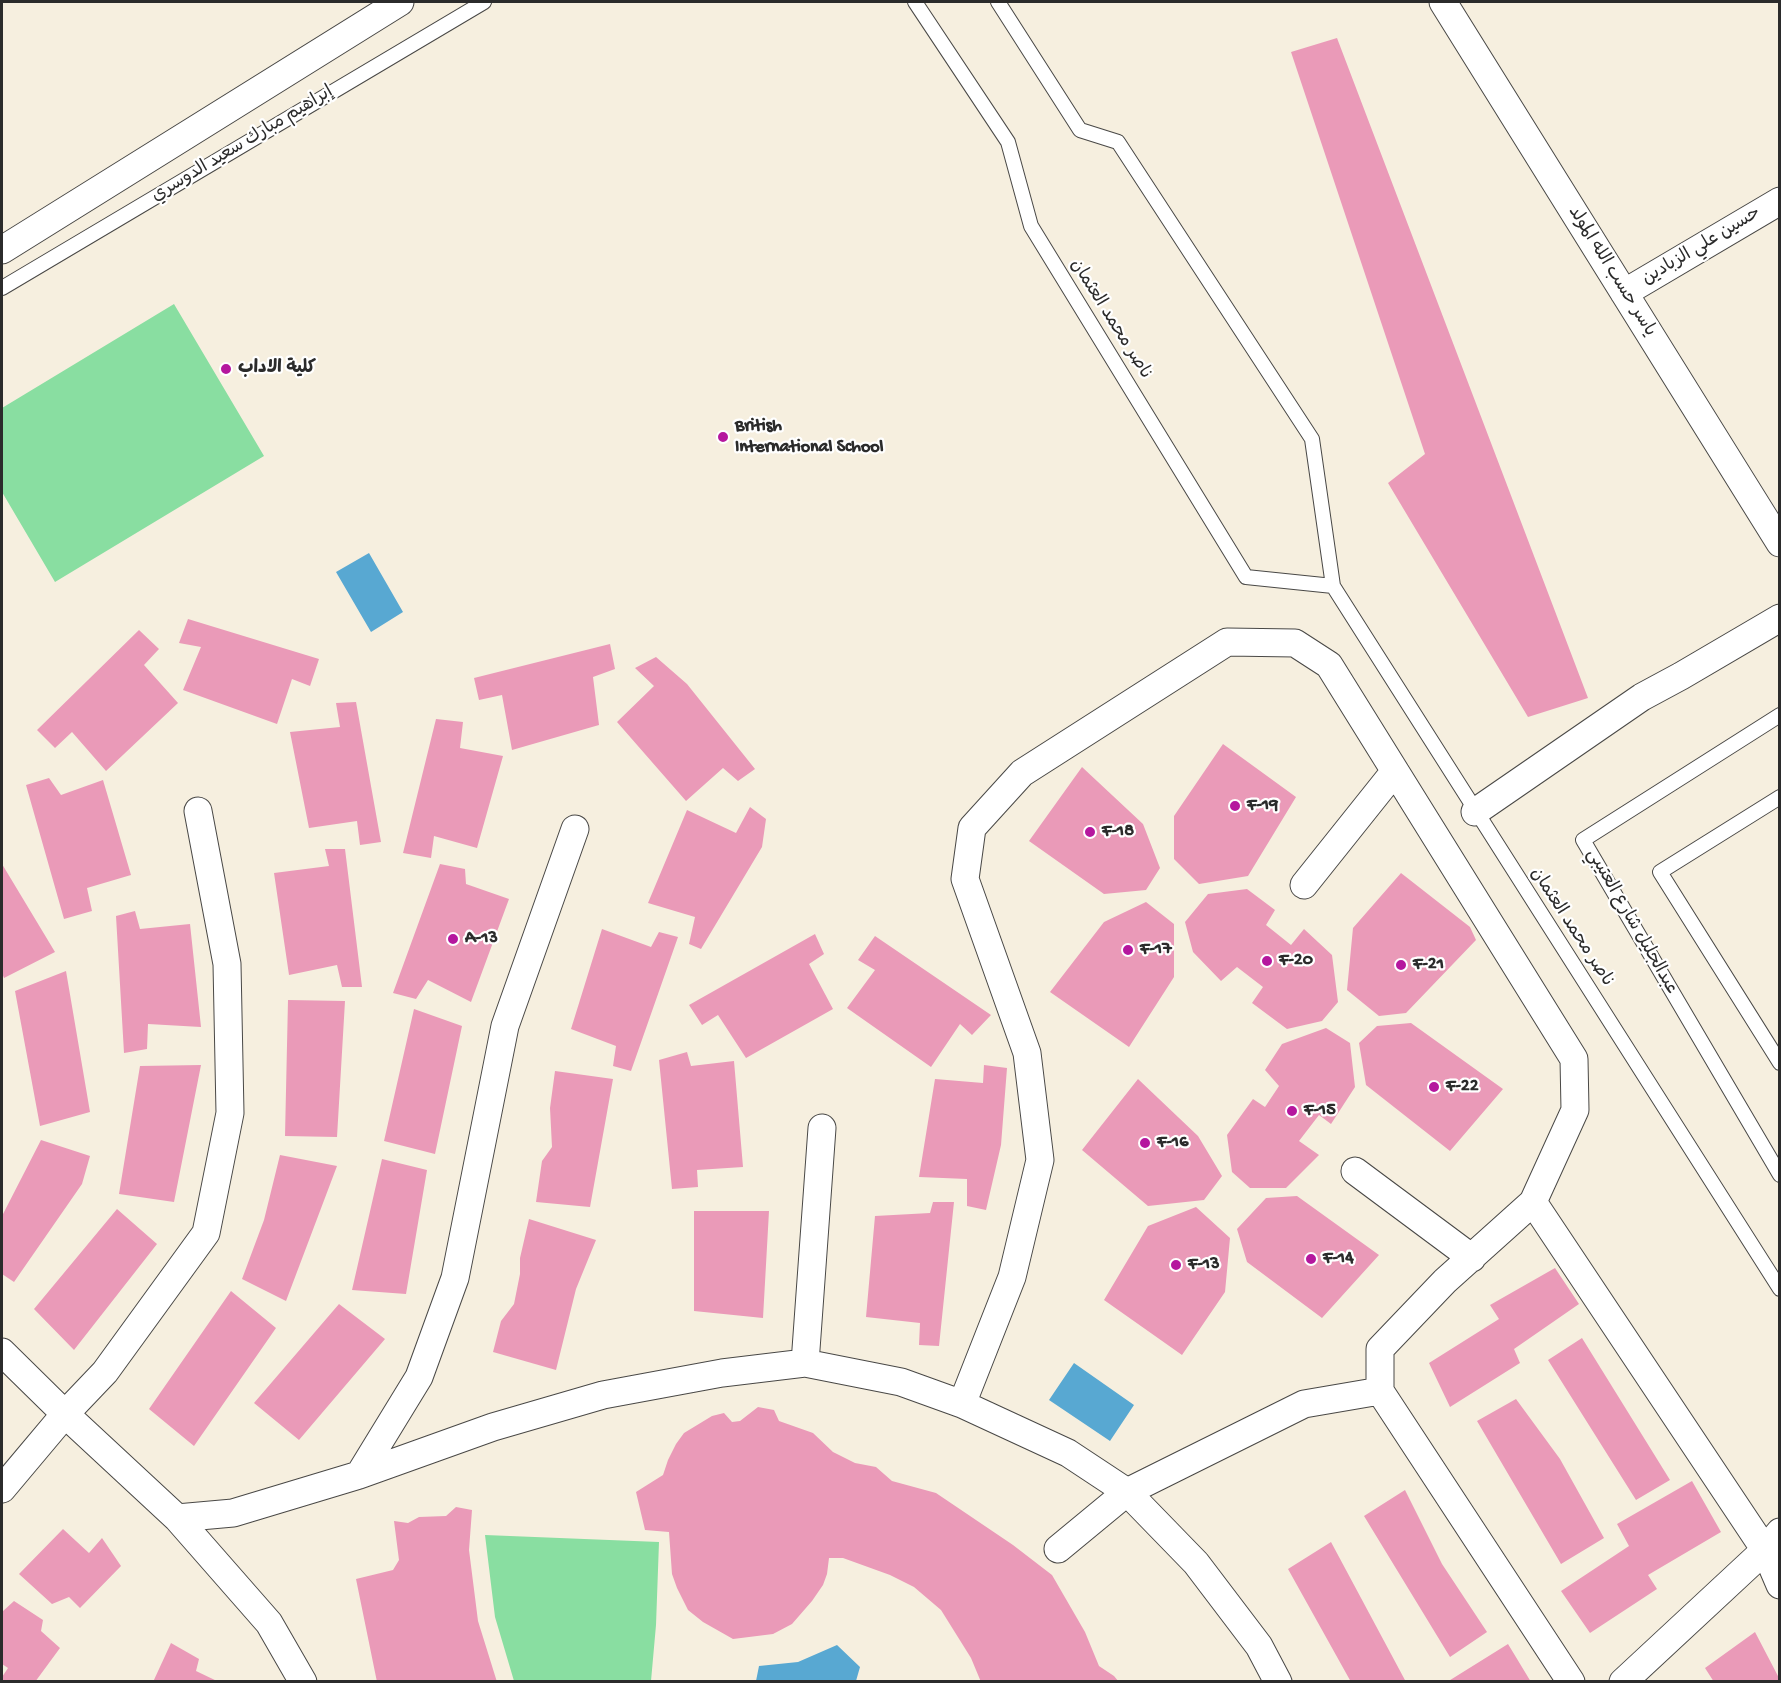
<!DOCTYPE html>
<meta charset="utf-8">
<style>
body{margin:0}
#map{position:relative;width:1781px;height:1683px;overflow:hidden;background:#f6efdf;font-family:"Gochi Hand",sans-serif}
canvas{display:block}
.frame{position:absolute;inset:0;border:3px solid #2b2b2b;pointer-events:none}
</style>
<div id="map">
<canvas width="1781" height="1683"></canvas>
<div class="frame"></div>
</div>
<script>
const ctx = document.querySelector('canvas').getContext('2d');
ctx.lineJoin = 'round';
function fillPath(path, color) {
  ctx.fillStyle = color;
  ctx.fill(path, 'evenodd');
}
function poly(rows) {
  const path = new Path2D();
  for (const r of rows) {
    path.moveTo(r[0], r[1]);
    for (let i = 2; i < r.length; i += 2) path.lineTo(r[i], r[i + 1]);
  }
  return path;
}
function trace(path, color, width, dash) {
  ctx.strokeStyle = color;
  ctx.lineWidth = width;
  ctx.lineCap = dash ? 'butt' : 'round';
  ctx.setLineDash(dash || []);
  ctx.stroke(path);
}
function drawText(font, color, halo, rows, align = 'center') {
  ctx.font = font + ' "Gochi Hand","Playpen Sans Arabic",sans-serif';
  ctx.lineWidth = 4.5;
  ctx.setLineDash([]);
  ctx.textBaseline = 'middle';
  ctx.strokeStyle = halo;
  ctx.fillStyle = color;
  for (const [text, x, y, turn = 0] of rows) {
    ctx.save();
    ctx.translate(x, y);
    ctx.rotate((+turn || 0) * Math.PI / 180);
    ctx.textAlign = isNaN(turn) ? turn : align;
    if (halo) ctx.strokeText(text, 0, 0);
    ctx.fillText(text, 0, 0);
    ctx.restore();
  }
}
fillPath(poly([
 [174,304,264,456,55,582,2,492,2,408],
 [485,1535,659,1542,656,1625,651,1681,514,1681,495,1617]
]), '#89dea1');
fillPath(poly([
 [369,553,403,612,371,632,336,572],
 [1074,1363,1134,1405,1110,1441,1049,1400],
 [837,1645,860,1667,856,1681,756,1681,759,1666,798,1662]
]), '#58a8d2');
fillPath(poly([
 [1337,38,1588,698,1528,717,1388,483,1425,454,1291,52],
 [188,619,319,659,310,686,292,679,277,724,183,690,201,647,179,643],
 [139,630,159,649,144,665,178,703,106,771,72,732,55,748,37,730],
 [610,644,615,669,593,677,599,725,512,750,502,695,479,700,474,678],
 [656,657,687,684,755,769,738,781,723,768,686,801,617,722,654,686,635,668],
 [356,702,381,842,360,845,357,821,309,828,290,732,340,727,336,703],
 [436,719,463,722,460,748,503,756,477,848,434,836,431,858,403,853],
 [1223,744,1296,797,1248,876,1199,884,1174,859,1174,816],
 [1082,767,1143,824,1160,868,1146,890,1104,894,1029,841],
 [49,778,61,795,103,780,131,875,87,888,92,911,64,919,26,785],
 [750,807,766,819,762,847,701,949,689,944,695,917,648,903,687,810,736,833],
 [325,849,345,849,362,987,342,987,337,965,289,975,274,873,329,866],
 [2,864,55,952,4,978,2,973],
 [440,864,465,869,466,884,509,899,471,1002,428,980,416,999,393,993],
 [1401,873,1470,927,1476,940,1406,1013,1379,1016,1347,990,1353,928],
 [1247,889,1275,910,1266,925,1291,945,1304,929,1332,955,1338,1002,1322,1021,1287,1029,1252,1003,1263,987,1237,967,1221,981,1193,952,1185,922,1208,894],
 [1146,902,1174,924,1174,977,1129,1047,1050,992,1104,922],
 [135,911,140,929,190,924,201,1027,148,1024,147,1049,124,1053,116,916],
 [602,929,651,947,659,932,678,937,631,1071,613,1066,616,1046,571,1029],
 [815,934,824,954,809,964,833,1009,746,1058,718,1015,702,1025,689,1005],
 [875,936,991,1015,972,1035,960,1024,931,1067,847,1008,875,970,858,960],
 [66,971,90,1112,40,1126,15,991],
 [288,1000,345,1001,337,1137,285,1136],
 [414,1009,462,1026,435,1154,384,1141],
 [1411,1023,1503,1089,1450,1151,1366,1085,1359,1043,1377,1026],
 [1326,1028,1350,1043,1355,1087,1331,1124,1319,1115,1299,1141,1319,1155,1286,1188,1250,1188,1232,1172,1227,1135,1253,1099,1265,1107,1279,1086,1265,1070,1282,1044],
 [687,1052,691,1066,734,1061,743,1167,697,1170,698,1187,672,1189,659,1060],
 [201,1065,174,1202,119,1194,140,1066],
 [984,1065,1007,1068,1001,1145,986,1210,967,1206,967,1179,919,1177,935,1079,983,1083],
 [555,1071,613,1079,590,1207,536,1202,542,1161,552,1147,550,1108],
 [1138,1079,1198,1136,1222,1176,1204,1200,1148,1206,1082,1150],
 [41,1140,90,1156,82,1184,14,1282,2,1274,2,1216],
 [280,1155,337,1166,286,1301,242,1279,264,1220],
 [382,1159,427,1170,406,1294,352,1290],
 [1297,1196,1379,1255,1322,1318,1247,1262,1237,1229,1266,1198],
 [933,1202,954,1202,939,1346,919,1345,920,1323,866,1317,875,1216,930,1213],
 [1196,1207,1230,1238,1225,1292,1182,1355,1104,1300,1148,1226],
 [117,1209,157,1244,74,1350,34,1309],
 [694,1211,769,1211,763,1318,694,1311],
 [529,1219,596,1240,576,1289,556,1370,493,1352,501,1321,514,1304,520,1274,520,1258],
 [1555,1268,1579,1304,1514,1349,1520,1363,1450,1407,1429,1363,1499,1319,1490,1305],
 [231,1291,276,1328,194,1446,149,1409],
 [339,1304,385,1339,299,1440,254,1403],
 [1582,1338,1670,1480,1636,1500,1548,1360],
 [1516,1399,1560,1459,1604,1538,1561,1564,1477,1421],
 [758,1407,774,1410,779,1421,813,1433,833,1452,855,1463,876,1467,892,1481,936,1493,1013,1545,1052,1575,1085,1632,1099,1666,1114,1676,1119,1682,981,1682,971,1658,941,1610,914,1587,890,1575,843,1558,829,1558,827,1574,823,1585,812,1601,792,1624,773,1634,733,1639,703,1622,688,1610,677,1588,672,1574,669,1532,645,1530,636,1492,663,1475,668,1460,676,1444,684,1433,712,1416,724,1413,732,1422,740,1421],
 [1692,1481,1721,1532,1648,1575,1657,1589,1590,1633,1561,1591,1629,1546,1617,1524],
 [1405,1490,1442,1564,1487,1632,1450,1657,1364,1516],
 [456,1507,472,1510,469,1550,478,1621,497,1682,377,1682,356,1579,393,1570,399,1560,394,1521,408,1523,419,1517,446,1516],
 [63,1529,89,1553,102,1538,121,1566,80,1608,69,1597,52,1604,19,1574],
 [1331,1542,1406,1682,1351,1682,1288,1569],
 [14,1601,43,1620,41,1631,60,1648,35,1682,2,1682,2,1677,8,1668,2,1664,2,1612],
 [1755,1632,1779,1678,1779,1682,1714,1682,1705,1668],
 [171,1643,199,1659,196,1671,219,1682,153,1682],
 [1508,1644,1531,1682,1447,1682]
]), '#ea9ab8');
const lane = poly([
 [915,2,1008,142,1031,226,1246,577,1333,586,1780,1289],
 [998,2,1080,130,1118,142,1312,439,1333,586],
 [2,288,484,2],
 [1780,715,1583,840,1780,1175],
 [1780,797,1660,872,1780,1063]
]);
const street = poly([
 [1443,2,1780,543],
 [2,250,400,2],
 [1624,293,1780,201],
 [1475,812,1642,697,1681,676,1780,618],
 [1304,885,1395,771],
 [1355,1171,1472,1258],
 [1533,1202,1765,1550,1780,1585],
 [2,1352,65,1414,177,1518,269,1623,303,1682],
 [805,1363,822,1128],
 [962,1404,1012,1277,1040,1160,1027,1053,965,879,972,828,1022,773,1227,642,1295,643,1329,665,1574,1059,1575,1110,1533,1202,1445,1281,1380,1349,1380,1391,1571,1682],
 [359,1475,419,1377,455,1278,505,1026,575,829],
 [2,1489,65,1414,105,1372,206,1233,230,1113,227,964,198,811],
 [177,1518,233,1513,359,1475,493,1427,603,1395,722,1373,805,1363,901,1382,962,1404,1068,1453,1127,1492,1196,1563,1259,1646,1278,1682],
 [1058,1549,1127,1492,1304,1404,1380,1391],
 [1623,1682,1765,1550,1780,1532]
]);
trace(lane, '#494846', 16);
trace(street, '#494846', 29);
trace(lane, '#fff', 14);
trace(street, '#fff', 27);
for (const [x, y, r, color] of [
 [226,369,6,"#b5179e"],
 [723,437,6,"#b5179e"],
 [1235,806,6,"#b5179e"],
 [1090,832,6,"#b5179e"],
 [453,939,6,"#b5179e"],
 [1128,950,6,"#b5179e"],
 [1267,961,6,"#b5179e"],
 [1401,965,6,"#b5179e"],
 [1434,1087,6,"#b5179e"],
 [1292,1111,6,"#b5179e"],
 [1145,1143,6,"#b5179e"],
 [1311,1259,6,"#b5179e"],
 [1176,1265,6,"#b5179e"]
]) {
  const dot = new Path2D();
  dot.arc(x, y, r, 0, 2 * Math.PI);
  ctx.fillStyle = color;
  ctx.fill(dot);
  trace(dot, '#fff', 2);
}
drawText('18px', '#2b2b2b', '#fff', [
 ["إبراهيم مبارك سعيد الدوسري",243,145,-31],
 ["حسين علي الزبادين",1702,247,-31],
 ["ياسر حسب الله المولد",1611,272,58],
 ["ناصر محمد العثمان",1110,320,58],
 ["عبدالجليل شارع العتيبي",1631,922,60],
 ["ناصر محمد العثمان",1571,928,57]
]);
drawText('bold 18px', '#2b2b2b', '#fff', [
 ["كلية الاداب",238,369],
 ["British",735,427],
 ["International School",735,448],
 ["F-19",1247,806],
 ["F-18",1102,832],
 ["A-13",465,939],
 ["F-17",1140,950],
 ["F-20",1279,961],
 ["F-21",1413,965],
 ["F-22",1446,1087],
 ["F-15",1304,1111],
 ["F-16",1157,1143],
 ["F-14",1323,1259],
 ["F-13",1188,1265]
], 'left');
</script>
